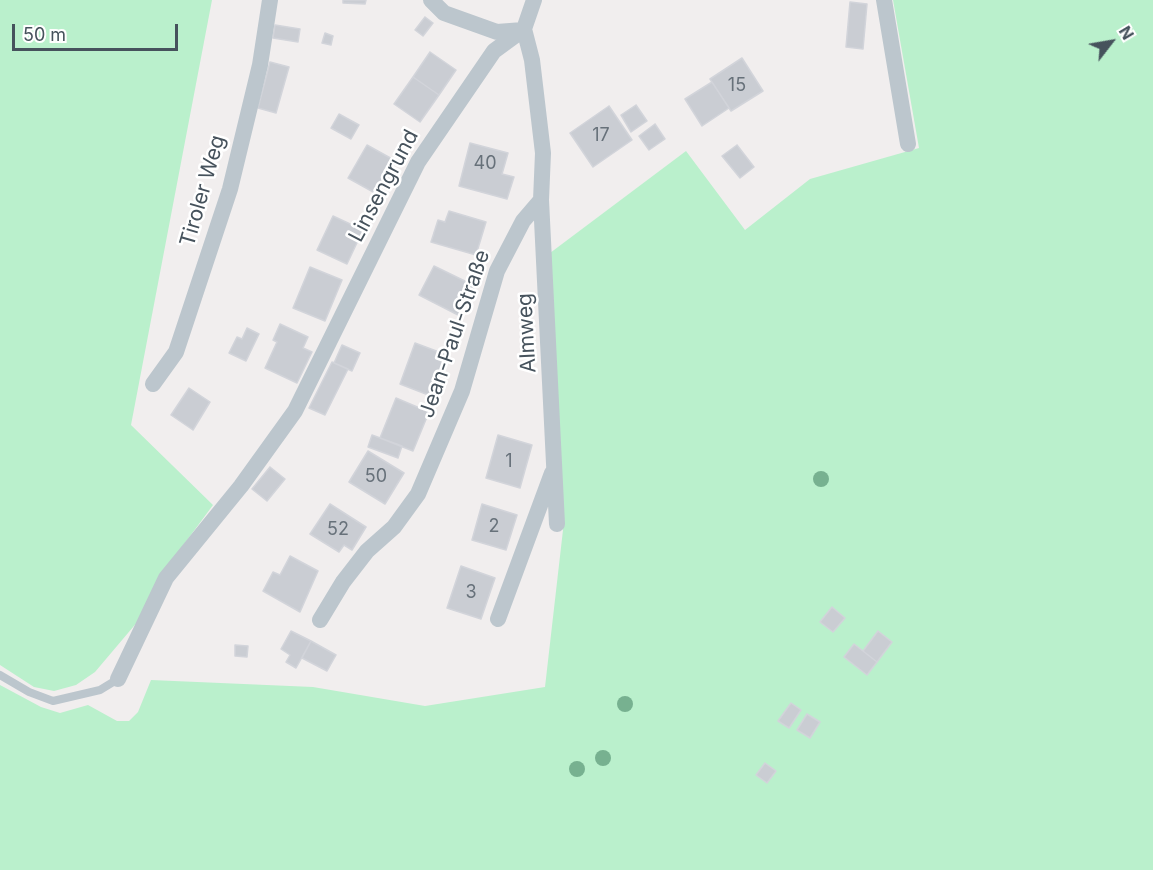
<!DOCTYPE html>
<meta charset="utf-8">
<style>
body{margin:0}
#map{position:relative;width:1153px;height:870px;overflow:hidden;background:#f1eeee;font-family:Inter,sans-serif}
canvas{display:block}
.north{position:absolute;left:1081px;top:12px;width:60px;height:60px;-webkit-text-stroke:4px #fff;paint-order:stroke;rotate:59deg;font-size:16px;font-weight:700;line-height:24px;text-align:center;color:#46525c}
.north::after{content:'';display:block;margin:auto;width:21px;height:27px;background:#46525c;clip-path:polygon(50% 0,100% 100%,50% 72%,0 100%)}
.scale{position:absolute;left:12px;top:24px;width:166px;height:27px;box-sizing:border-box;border:3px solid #46525c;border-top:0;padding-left:8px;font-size:18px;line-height:21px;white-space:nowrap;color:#46525c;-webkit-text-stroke:4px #fff;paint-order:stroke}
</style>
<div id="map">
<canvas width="1153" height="870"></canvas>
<div class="north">N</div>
<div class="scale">50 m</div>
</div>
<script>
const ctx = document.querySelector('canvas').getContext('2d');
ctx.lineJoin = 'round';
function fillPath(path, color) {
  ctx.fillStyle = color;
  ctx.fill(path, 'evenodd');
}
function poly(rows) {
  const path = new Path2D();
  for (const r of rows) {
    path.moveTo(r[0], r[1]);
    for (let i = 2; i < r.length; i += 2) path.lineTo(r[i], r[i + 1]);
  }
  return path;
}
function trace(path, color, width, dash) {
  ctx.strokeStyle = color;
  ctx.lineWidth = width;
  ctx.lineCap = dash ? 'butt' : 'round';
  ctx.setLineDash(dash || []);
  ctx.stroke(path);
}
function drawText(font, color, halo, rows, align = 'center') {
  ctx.font = font + ' Inter,sans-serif';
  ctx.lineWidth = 5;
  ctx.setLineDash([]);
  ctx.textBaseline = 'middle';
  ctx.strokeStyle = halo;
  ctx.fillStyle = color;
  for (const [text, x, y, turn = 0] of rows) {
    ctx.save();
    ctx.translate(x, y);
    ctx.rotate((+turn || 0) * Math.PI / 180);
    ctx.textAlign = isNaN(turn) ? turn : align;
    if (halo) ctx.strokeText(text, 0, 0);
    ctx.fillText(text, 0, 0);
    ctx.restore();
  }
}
fillPath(poly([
 [0,0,212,0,131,425,213,505,162,574,139,620,95,672,76,685,54,691,34,687,0,665],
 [893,0,1153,0,1153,870,0,870,0,685,41,707,60,713,88,705,117,721,129,721,138,712,151,680,313,687,425,706,545,687,563,530,550,253,686,151,745,230,810,179,919,148]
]), '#baf0cc');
const building = poly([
 [343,0,366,0,365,4,343,3,343,0],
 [850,2,867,4,863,49,846,47,850,2],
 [425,17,433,23,423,36,415,30,425,17],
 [275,25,300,29,298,42,273,38,275,25],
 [325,33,333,36,331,45,322,43,325,33],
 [430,52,456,70,439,95,413,77,430,52],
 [742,58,763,91,731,111,710,79,742,58],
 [270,62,289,67,276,113,258,108,270,62],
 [413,77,439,95,420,122,394,104,413,77],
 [712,82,729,108,702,126,685,99,712,82],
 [636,105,647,121,631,132,621,115,636,105],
 [609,106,632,140,593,167,570,133,609,106],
 [339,114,359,125,351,139,331,128,339,114],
 [655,124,665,139,649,150,639,136,655,124],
 [470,143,508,153,502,174,514,177,507,199,459,186,470,143],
 [367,145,394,160,375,193,348,178,367,145],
 [737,145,754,167,740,178,722,156,737,145],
 [449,211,486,222,476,255,431,242,438,220,445,222,449,211],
 [333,216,363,230,347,264,317,250,333,216],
 [434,266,475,286,460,316,419,295,434,266],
 [310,267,342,280,325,321,293,308,310,267],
 [280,324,308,337,303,348,312,352,297,383,265,368,277,342,273,340,280,324],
 [247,328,259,334,246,361,229,353,237,337,242,339,247,328],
 [415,343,447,355,431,396,400,384,415,343],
 [342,345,360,353,352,371,334,363,342,345],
 [332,362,348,369,325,415,309,408,332,362],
 [189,388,210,402,193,430,171,415,189,388],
 [396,398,429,412,413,451,380,438,396,398],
 [372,435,402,446,398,458,368,447,372,435],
 [498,435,532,445,520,488,486,478,498,435],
 [368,451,404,473,385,504,349,482,368,451],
 [270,467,285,479,267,501,252,489,270,467],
 [330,504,366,527,352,550,344,545,339,552,310,534,330,504],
 [482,504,517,515,506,550,472,540,482,504],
 [290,556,318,571,300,612,263,591,273,572,280,575,290,556],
 [461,566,495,578,481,619,447,608,461,566],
 [832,607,845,618,833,632,820,622,832,607],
 [291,631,311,641,296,668,286,662,290,655,281,649,291,631],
 [878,631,892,642,877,662,863,651,878,631],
 [311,641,336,655,327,671,302,658,311,641],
 [854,644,877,662,867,675,844,657,854,644],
 [235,645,248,646,247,657,235,656,235,645],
 [791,703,801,710,789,728,778,721,791,703],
 [807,714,820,722,810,738,797,730,807,714],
 [765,763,776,771,767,783,756,775,765,763]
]);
fillPath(building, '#cacdd3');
trace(building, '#d2d4da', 1.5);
trace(poly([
 [0,675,29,692,53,701,100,690,118,679]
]), '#bcc6cd', 8);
trace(poly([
 [431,0,444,13,497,32,523,30],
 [884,0,908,144],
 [524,29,532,60,543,153,541,200,557,524],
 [153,384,176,352,230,189,260,65,270,0],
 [498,619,552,473],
 [320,620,343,582,367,551,394,527,418,494,462,391,497,271,523,221,541,200],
 [118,679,166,578,241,486,295,411,418,162,494,51,524,29,534,0]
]), '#bcc6cd', 16);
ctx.fillStyle = '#77b190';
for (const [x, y] of [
 [821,479],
 [625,704],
 [603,758],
 [577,769]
]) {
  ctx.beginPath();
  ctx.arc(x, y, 8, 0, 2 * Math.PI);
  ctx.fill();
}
drawText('18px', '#67717a', null, [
 ["15",737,86],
 ["17",601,136],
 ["40",485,164],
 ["1",509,462],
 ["50",376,477],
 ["2",494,527],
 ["52",338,530],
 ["3",471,593]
]);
drawText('21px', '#46525c', '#fff', [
 ["Linsengrund",384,186,-62],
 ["Tiroler Weg",203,191,-74],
 ["Almweg",527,333,-93],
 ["Jean-Paul-Straße",455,334,-71]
]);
</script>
